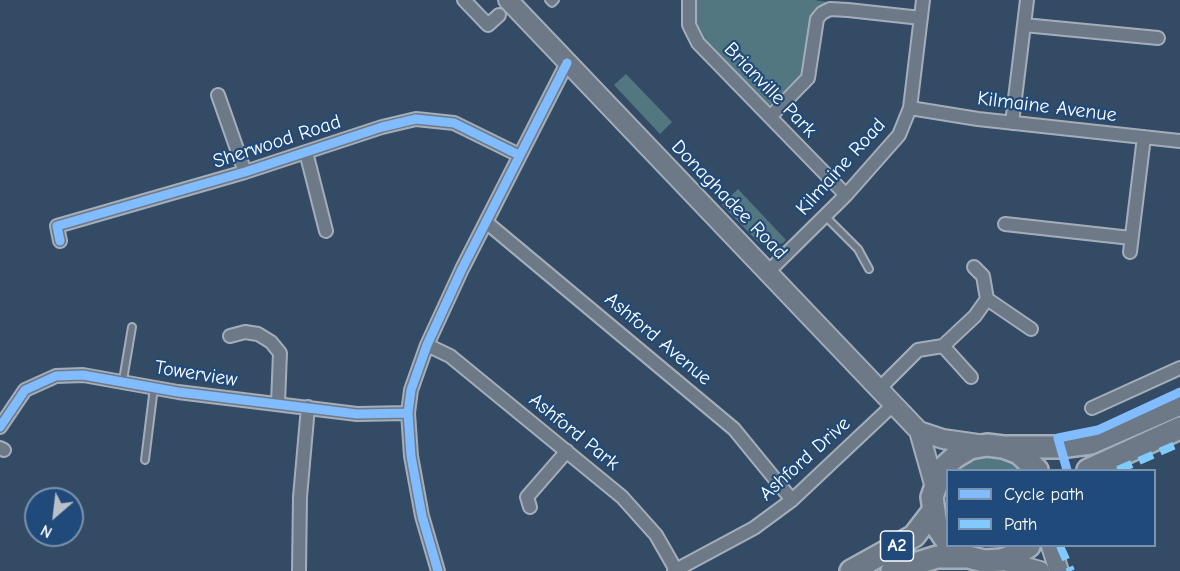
<!DOCTYPE html>
<style>
body{margin:0}
#map{position:relative;width:1180px;height:571px;overflow:hidden;background:#344b65;font-family:"Comic Neue",sans-serif}
canvas{display:block}
.legend{position:absolute;left:946px;top:469px;width:210px;height:78px;box-sizing:border-box;background:#1f4a7a;border:2px solid #7992af;margin:0;padding:8px 10px;list-style:none;font-size:18px;color:#fff}
.legend li{display:flex;align-items:center;gap:12px;height:30px}
.legend b{width:30px;border:2px solid #7992af}
.north{position:absolute;left:24px;top:487px;width:60px;height:60px;box-sizing:border-box;background:#1f4a7a;border:2px solid #7992af;border-radius:50%;rotate:208deg;font-size:16px;font-weight:700;line-height:24px;text-align:center;color:#fff}
.north::after{content:'';display:block;margin:auto;width:21px;height:27px;background:#b8c0c9;clip-path:polygon(50% 0,100% 100%,50% 72%,0 100%)}
</style>
<div id="map">
<canvas width="1180" height="571"></canvas>
<ul class="legend">
<li><b style="height:8px;background:#80bcff"></b>Cycle path</li>
<li><b style="height:8px;background:#80caff"></b>Path</li>
</ul>
<div class="north">N</div>
</div>
<script>
const ctx = document.querySelector('canvas').getContext('2d');
ctx.lineJoin = 'round';
function fillPath(path, color) {
  ctx.fillStyle = color;
  ctx.fill(path, 'evenodd');
}
function poly(rows) {
  const path = new Path2D();
  for (const r of rows) {
    path.moveTo(r[0], r[1]);
    for (let i = 2; i < r.length; i += 2) path.lineTo(r[i], r[i + 1]);
  }
  return path;
}
function trace(path, color, width, dash) {
  ctx.strokeStyle = color;
  ctx.lineWidth = width;
  ctx.lineCap = dash ? 'butt' : 'round';
  ctx.setLineDash(dash || []);
  ctx.stroke(path);
}
function drawText(font, color, halo, rows, align = 'center') {
  ctx.font = font + ' "Comic Neue",sans-serif';
  ctx.lineWidth = 4.5;
  ctx.setLineDash([]);
  ctx.textBaseline = 'middle';
  ctx.strokeStyle = halo;
  ctx.fillStyle = color;
  for (const [text, x, y, turn = 0] of rows) {
    ctx.save();
    ctx.translate(x, y);
    ctx.rotate((+turn || 0) * Math.PI / 180);
    ctx.textAlign = isNaN(turn) ? turn : align;
    if (halo) ctx.strokeText(text, 0, 0);
    ctx.fillText(text, 0, 0);
    ctx.restore();
  }
}
fillPath(poly([
 [694,0,814,0,834,3,819,8,809,23,802,77,778,103,768,105,759,101,696,34,692,14],
 [626,74,672,122,660,134,614,85],
 [738,189,786,240,783,243,768,247,759,243,722,205],
 [985,456,1003,458,1024,470,957,470,966,462]
]), '#527780');
const service = poly([
 [549,0,552,3,555,0],
 [825,216,858,249,869,269],
 [123,380,132,327],
 [145,460,154,387]
]);
const minor = poly([
 [464,0,488,25,499,15],
 [689,0,689,25,698,43,846,195],
 [1024,25,1158,38],
 [218,95,245,172],
 [910,108,978,119,1180,141],
 [770,117,808,78,817,19,822,13,830,9,848,10,921,18],
 [1012,123,1027,0],
 [306,152,326,231],
 [486,222,734,429,792,500],
 [1005,224,1131,238],
 [60,241,57,226,245,172,382,127,416,119,454,123,519,155],
 [1130,252,1144,137],
 [974,267,983,276,987,299,1031,329],
 [768,272,846,195,899,135,910,108,923,0],
 [230,336,245,332,258,334,271,342,280,353,278,403],
 [427,345,450,356,622,497,656,535,676,570],
 [943,346,971,377],
 [879,389,918,350,943,346,975,316,987,299],
 [1092,408,1180,368],
 [0,427,25,390,56,376,83,375,178,392,357,414,408,413],
 [0,448,4,450],
 [530,507,527,497,567,451],
 [299,571,300,497,308,407],
 [438,571,422,516,411,456,408,413,411,390,427,345,462,269,567,63],
 [674,571,754,528,792,500,894,404]
]);
const secondary = poly([
 [508,0,919,431,934,484],
 [919,431,943,439,985,445],
 [1051,546,1059,571],
 [1001,560,1040,571]
]);
const trunk = poly([
 [1007,447,1059,447,1091,443,1180,404],
 [1088,470,1180,428],
 [948,543,936,525,932,497,942,469,955,457,970,448,987,445,1003,447,1019,453,1037,470],
 [950,546,968,557,984,561,1001,560,1016,555,1029,546],
 [851,571,914,536,934,510],
 [892,571,937,557,968,557]
]);
trace(service, '#a4aeba', 10);
trace(minor, '#a4aeba', 16);
trace(secondary, '#a4aeba', 22);
trace(trunk, '#a4aeba', 26);
trace(service, '#6d7986', 6);
trace(minor, '#6d7986', 12);
trace(secondary, '#6d7986', 18);
trace(trunk, '#6d7986', 21);
trace(poly([
 [1118,470,1180,443],
 [1060,546,1071,571]
]), '#80caff', 8, [15, 8]);
trace(poly([
 [60,241,57,226,245,172,382,127,416,119,454,123,519,155],
 [0,427,25,390,56,376,83,375,178,392,357,414,408,413],
 [1067,470,1058,438,1098,430,1180,392],
 [438,571,422,516,411,456,408,413,411,390,427,345,462,269,567,63]
]), '#80bcff', 9);
for (const [x, y, w] of [
 [897,546,33]
]) {
  const box = new Path2D();
  box.roundRect(x - w / 2, y - 15, w, 30, 4.5);
  ctx.fillStyle = '#1f4a7a';
  ctx.fill(box);
  trace(box, '#fff', 1.5);
}
drawText('bold 18px', '#fff', null, [
 ["A2",897,546]
]);
drawText('20px', '#fff', '#1f4a7a', [
 ["Brianville Park",770,90,46],
 ["Kilmaine Avenue",1047,107,7],
 ["Sherwood Road",277,142,-18],
 ["Kilmaine Road",841,167,-48],
 ["Donaghadee Road",729,200,46],
 ["Ashford Avenue",658,339,40],
 ["Towerview",196,374,9],
 ["Ashford Park",574,432,39],
 ["Ashford Drive",805,459,-42]
]);
</script>
